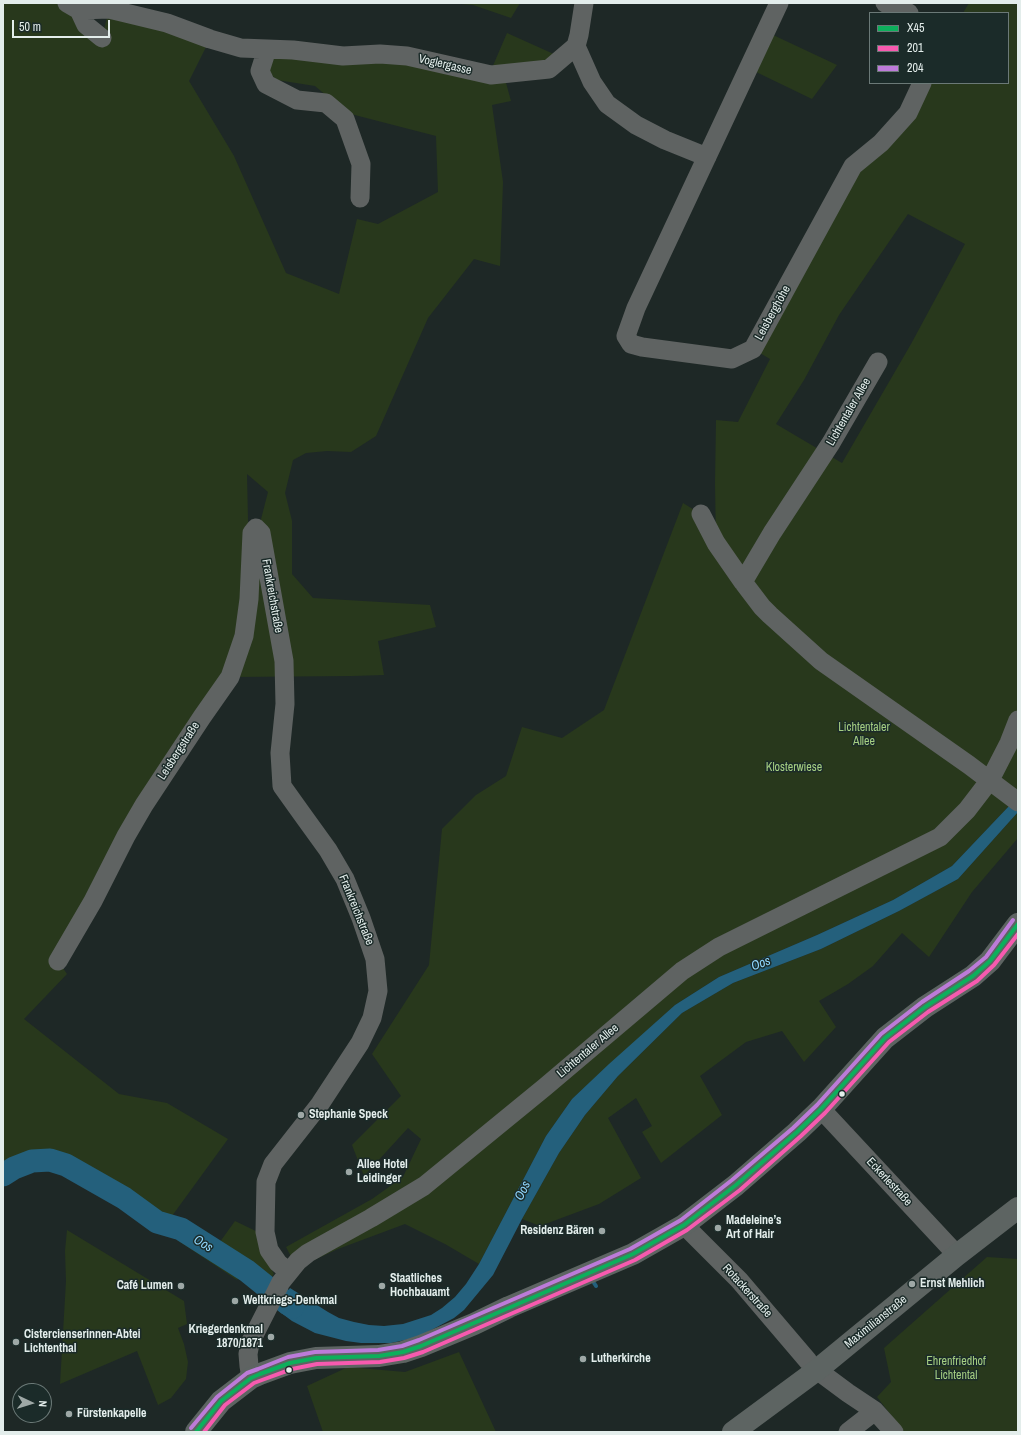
<!DOCTYPE html>
<meta charset="utf-8">
<style>
body{margin:0}
#map{position:relative;width:1021px;height:1435px;overflow:hidden;background:#1e2826;font-family:"Archivo Narrow",sans-serif}
canvas{display:block}
.frame{position:absolute;inset:0;border:4px solid #e3edeb;pointer-events:none}
.legend{position:absolute;left:869px;top:12px;width:140px;height:72px;box-sizing:border-box;background:#1b2b29;border:1px solid #6b7977;margin:0;padding:5px 7px;list-style:none;font-size:12px;color:#e3edeb}
.legend li{display:flex;align-items:center;gap:8px;height:20px}
.legend b{width:20px;border:1px solid #6b7977}
.north{position:absolute;left:12px;top:1383px;width:40px;height:40px;box-sizing:border-box;background:#1b2b29;border:1px solid #6b7977;border-radius:50%;rotate:94deg;font-size:11px;font-weight:700;line-height:16px;text-align:center;color:#e3edeb}
.north::after{content:'';display:block;margin:auto;width:14px;height:18px;background:#9ea8a6;clip-path:polygon(50% 0,100% 100%,50% 72%,0 100%)}
.scale{position:absolute;left:12px;top:20px;width:98px;height:18px;box-sizing:border-box;border:2px solid #e3edeb;border-top:0;padding-left:5px;font-size:12px;line-height:14px;white-space:nowrap;color:#e3edeb;-webkit-text-stroke:3px #1b2b29;paint-order:stroke}
</style>
<div id="map">
<canvas width="1021" height="1435"></canvas>
<div class="frame"></div>
<ul class="legend">
<li><b style="height:5px;background:#0daf5c"></b>X45</li>
<li><b style="height:5px;background:#f75aaf"></b>201</li>
<li><b style="height:5px;background:#bd7bd9"></b>204</li>
</ul>
<div class="north">N</div>
<div class="scale">50 m</div>
</div>
<script>
const ctx = document.querySelector('canvas').getContext('2d');
ctx.lineJoin = 'round';
function fillPath(path, color) {
  ctx.fillStyle = color;
  ctx.fill(path, 'evenodd');
}
function poly(rows) {
  const path = new Path2D();
  for (const r of rows) {
    path.moveTo(r[0], r[1]);
    for (let i = 2; i < r.length; i += 2) path.lineTo(r[i], r[i + 1]);
  }
  return path;
}
function trace(path, color, width, dash) {
  ctx.strokeStyle = color;
  ctx.lineWidth = width;
  ctx.lineCap = dash ? 'butt' : 'round';
  ctx.setLineDash(dash || []);
  ctx.stroke(path);
}
function drawText(font, color, halo, rows, align = 'center') {
  ctx.font = font + ' "Archivo Narrow",sans-serif';
  ctx.lineWidth = 3;
  ctx.setLineDash([]);
  ctx.textBaseline = 'middle';
  ctx.strokeStyle = halo;
  ctx.fillStyle = color;
  for (const [text, x, y, turn = 0] of rows) {
    ctx.save();
    ctx.translate(x, y);
    ctx.rotate((+turn || 0) * Math.PI / 180);
    ctx.textAlign = isNaN(turn) ? turn : align;
    if (halo) ctx.strokeText(text, 0, 0);
    ctx.fillText(text, 0, 0);
    ctx.restore();
  }
}
fillPath(poly([
 [3,3,67,3,102,38,109,9,210,39,189,81,234,156,286,273,339,294,357,219,378,224,438,192,436,136,347,113,315,86,277,80,267,71,270,52,407,56,505,79,511,101,492,105,503,182,500,266,474,259,428,318,376,436,351,452,327,451,306,453,293,460,285,493,292,521,292,574,313,598,430,605,436,627,378,641,384,675,352,676,230,677,58,961,67,974,24,1019,119,1094,167,1103,228,1139,172,1216,217,1246,235,1221,260,1233,261,1250,274,1274,269,1280,247,1266,237,1280,117,1200,74,1174,51,1165,30,1166,3,1180],
 [247,474,268,492,259,527,250,556,248,520],
 [450,3,520,3,511,18,473,5],
 [969,3,1018,3,1018,793,1009,806,952,866,893,900,817,935,719,977,675,1005,572,1099,546,1136,479,1264,445,1244,405,1224,338,1249,297,1268,286,1247,372,1199,403,1177,421,1139,408,1128,364,1176,352,1145,401,1096,372,1054,429,965,442,829,476,795,506,776,522,727,562,738,604,710,683,503,701,514,716,541,715,484,716,420,738,422,770,359,753,349,831,205,922,83,1008,83,1008,13,963,13],
 [908,214,965,244,911,344,842,463,776,424,804,380,839,315],
 [507,33,556,55,546,64,492,68],
 [771,34,837,65,812,99,754,71],
 [1018,812,1018,838,972,892,929,957,902,933,873,966,848,984,819,1001,836,1027,804,1062,782,1031,746,1042,700,1076,722,1115,661,1163,642,1132,652,1126,636,1098,608,1118,641,1178,599,1204,540,1226,522,1219,559,1153,585,1115,618,1076,682,1013,733,983,821,949,899,911,958,879],
 [67,1230,184,1301,187,1324,178,1328,184,1344,188,1362,186,1379,171,1398,158,1405,137,1351,60,1384,66,1281,65,1251],
 [987,1257,1018,1259,1018,1432,904,1432,877,1397,891,1382,884,1348],
 [459,1352,496,1432,323,1432,307,1386,348,1367,405,1372]
]), '#28381c');
fillPath(poly([
 [1018,793,1018,812,958,879,899,911,821,949,733,983,682,1013,618,1076,585,1115,559,1153,522,1219,493,1275,464,1310,454,1318,420,1336,405,1340,391,1343,361,1343,346,1341,315,1333,292,1321,276,1309,290,1288,328,1312,339,1318,354,1322,369,1325,384,1326,403,1324,431,1315,442,1308,455,1297,466,1284,479,1264,546,1136,572,1099,609,1064,675,1005,719,977,817,935,893,900,952,866,1009,806]
]), '#24607c');
trace(poly([
 [594,1283,596,1286]
]), '#24607c', 4);
trace(poly([
 [3,1175,14,1168,32,1161,50,1160,66,1165,124,1198,157,1222,181,1229,247,1271,288,1304,293,1307]
]), '#24607c', 23);
trace(poly([
 [67,3,79,10,86,25,102,38],
 [779,3,636,308,626,336,631,344,642,347,732,359,753,349,853,166,881,143,908,113,922,83],
 [885,3,909,13],
 [79,10,109,9,167,23,210,39,241,48,293,50,343,56,380,54,407,56,491,75,549,69,576,46,579,35,584,3],
 [576,46,592,82,607,104,636,125,665,140,707,157],
 [267,49,260,71,266,84,297,100,326,103,345,119,361,164,360,198],
 [701,514,716,543,743,582,762,607,770,615,821,661,969,765,1018,802],
 [743,582,772,533,831,443,878,362],
 [58,961,93,901,126,836,144,805,202,717,230,677,244,636,249,599,252,533,256,528,261,533,284,661,285,704,280,753,282,786,302,814,328,850,345,879,361,918,375,959,378,991,372,1018,360,1043,320,1104,273,1164,266,1182,265,1232,269,1250,278,1263,289,1272],
 [821,1109,957,1255],
 [684,1225,739,1280,808,1361],
 [817,1370,848,1393,875,1411,894,1432],
 [251,1378,249,1366,248,1354,250,1343,281,1282,298,1261,308,1253,371,1218,424,1186,545,1087,682,971,719,947,940,837,967,810,990,780,1009,743,1018,720],
 [848,1432,875,1411]
]), '#5f6362', 19);
trace(poly([
 [196,1432,221,1401,251,1378,260,1374,290,1363,316,1358,379,1356,403,1352,421,1346,474,1324,509,1307,633,1254,684,1225,736,1185,797,1132,821,1109,885,1038,925,1007,973,976,990,961,1018,924],
 [733,1432,817,1370,957,1255,1018,1208]
]), '#5d6462', 22);
trace(poly([
 [196,1432,221,1401,251,1378,260,1374,290,1363,316,1358,379,1356,403,1352,421,1346,633,1254,684,1225,736,1185,797,1132,821,1109,885,1038,925,1007,973,976,990,961,1018,924]
]), '#0daf5c', 4);
trace(poly([
 [204,1432,225,1405,254,1383,262,1380,292,1369,317,1364,380,1362,404,1358,423,1352,635,1260,687,1230,740,1190,801,1136,825,1113,889,1042,928,1012,977,981,994,965,1018,934]
]), '#f75aaf', 4);
trace(poly([
 [191,1428,217,1397,247,1373,258,1369,288,1357,315,1352,378,1350,402,1346,419,1340,630,1249,681,1220,732,1180,793,1128,817,1105,881,1034,922,1002,969,971,986,957,1013,920]
]), '#bd7bd9', 4);
for (const [x, y, r, color] of [
 [842,1094,3.5,"#e3edeb"],
 [301,1115,4,"#9ea8a6"],
 [349,1172,4,"#9ea8a6"],
 [718,1228,4,"#9ea8a6"],
 [602,1231,4,"#9ea8a6"],
 [912,1284,4,"#9ea8a6"],
 [181,1286,4,"#9ea8a6"],
 [382,1286,4,"#9ea8a6"],
 [235,1301,4,"#9ea8a6"],
 [271,1337,4,"#9ea8a6"],
 [16,1342,4,"#9ea8a6"],
 [583,1359,4,"#9ea8a6"],
 [289,1370,3.5,"#e3edeb"],
 [69,1414,4,"#9ea8a6"]
]) {
  const dot = new Path2D();
  dot.arc(x, y, r, 0, 2 * Math.PI);
  ctx.fillStyle = color;
  ctx.fill(dot);
  trace(dot, '#1b2b29', 1.5);
}
drawText('12px', '#e3edeb', '#1b2b29', [
 ["Voglergasse",445,65,13],
 ["Leisberghöhe",773,313,-61],
 ["Lichtentaler Allee",849,412,-60],
 ["Frankreichstraße",272,596,80],
 ["Leisbergstraße",179,751,-57],
 ["Frankreichstraße",356,910,68],
 ["Lichtentaler Allee",588,1051,-40],
 ["Eckerlestraße",889,1182,47],
 ["Rotackerstraße",747,1291,48],
 ["Maximilianstraße",876,1322,-39]
]);
drawText('12px', '#a5ce82', '#1b2b29', [
 ["Lichtentaler",864,728],
 ["Allee",864,742],
 ["Klosterwiese",794,768],
 ["Ehrenfriedhof",956,1362],
 ["Lichtental",956,1376]
]);
drawText('bold 12px', '#e3edeb', '#1b2b29', [
 ["Stephanie Speck",309,1115],
 ["Allee Hotel",357,1165],
 ["Leidinger",357,1179],
 ["Madeleine’s",726,1221],
 ["Art of Hair",726,1235],
 ["Residenz Bären",594,1231,"right"],
 ["Staatliches",390,1279],
 ["Hochbauamt",390,1293],
 ["Ernst Mehlich",920,1284],
 ["Café Lumen",173,1286,"right"],
 ["Weltkriegs-Denkmal",243,1301],
 ["Kriegerdenkmal",263,1330,"right"],
 ["1870/1871",263,1344,"right"],
 ["Cistercienserinnen-Abtei",24,1335],
 ["Lichtenthal",24,1349],
 ["Lutherkirche",591,1359],
 ["Fürstenkapelle",77,1414]
], 'left');
drawText('italic 13px', '#8fd5fc', '#1b2b29', [
 ["Oos",761,964,-20],
 ["Oos",523,1191,-63],
 ["Oos",203,1244,32]
]);
</script>
